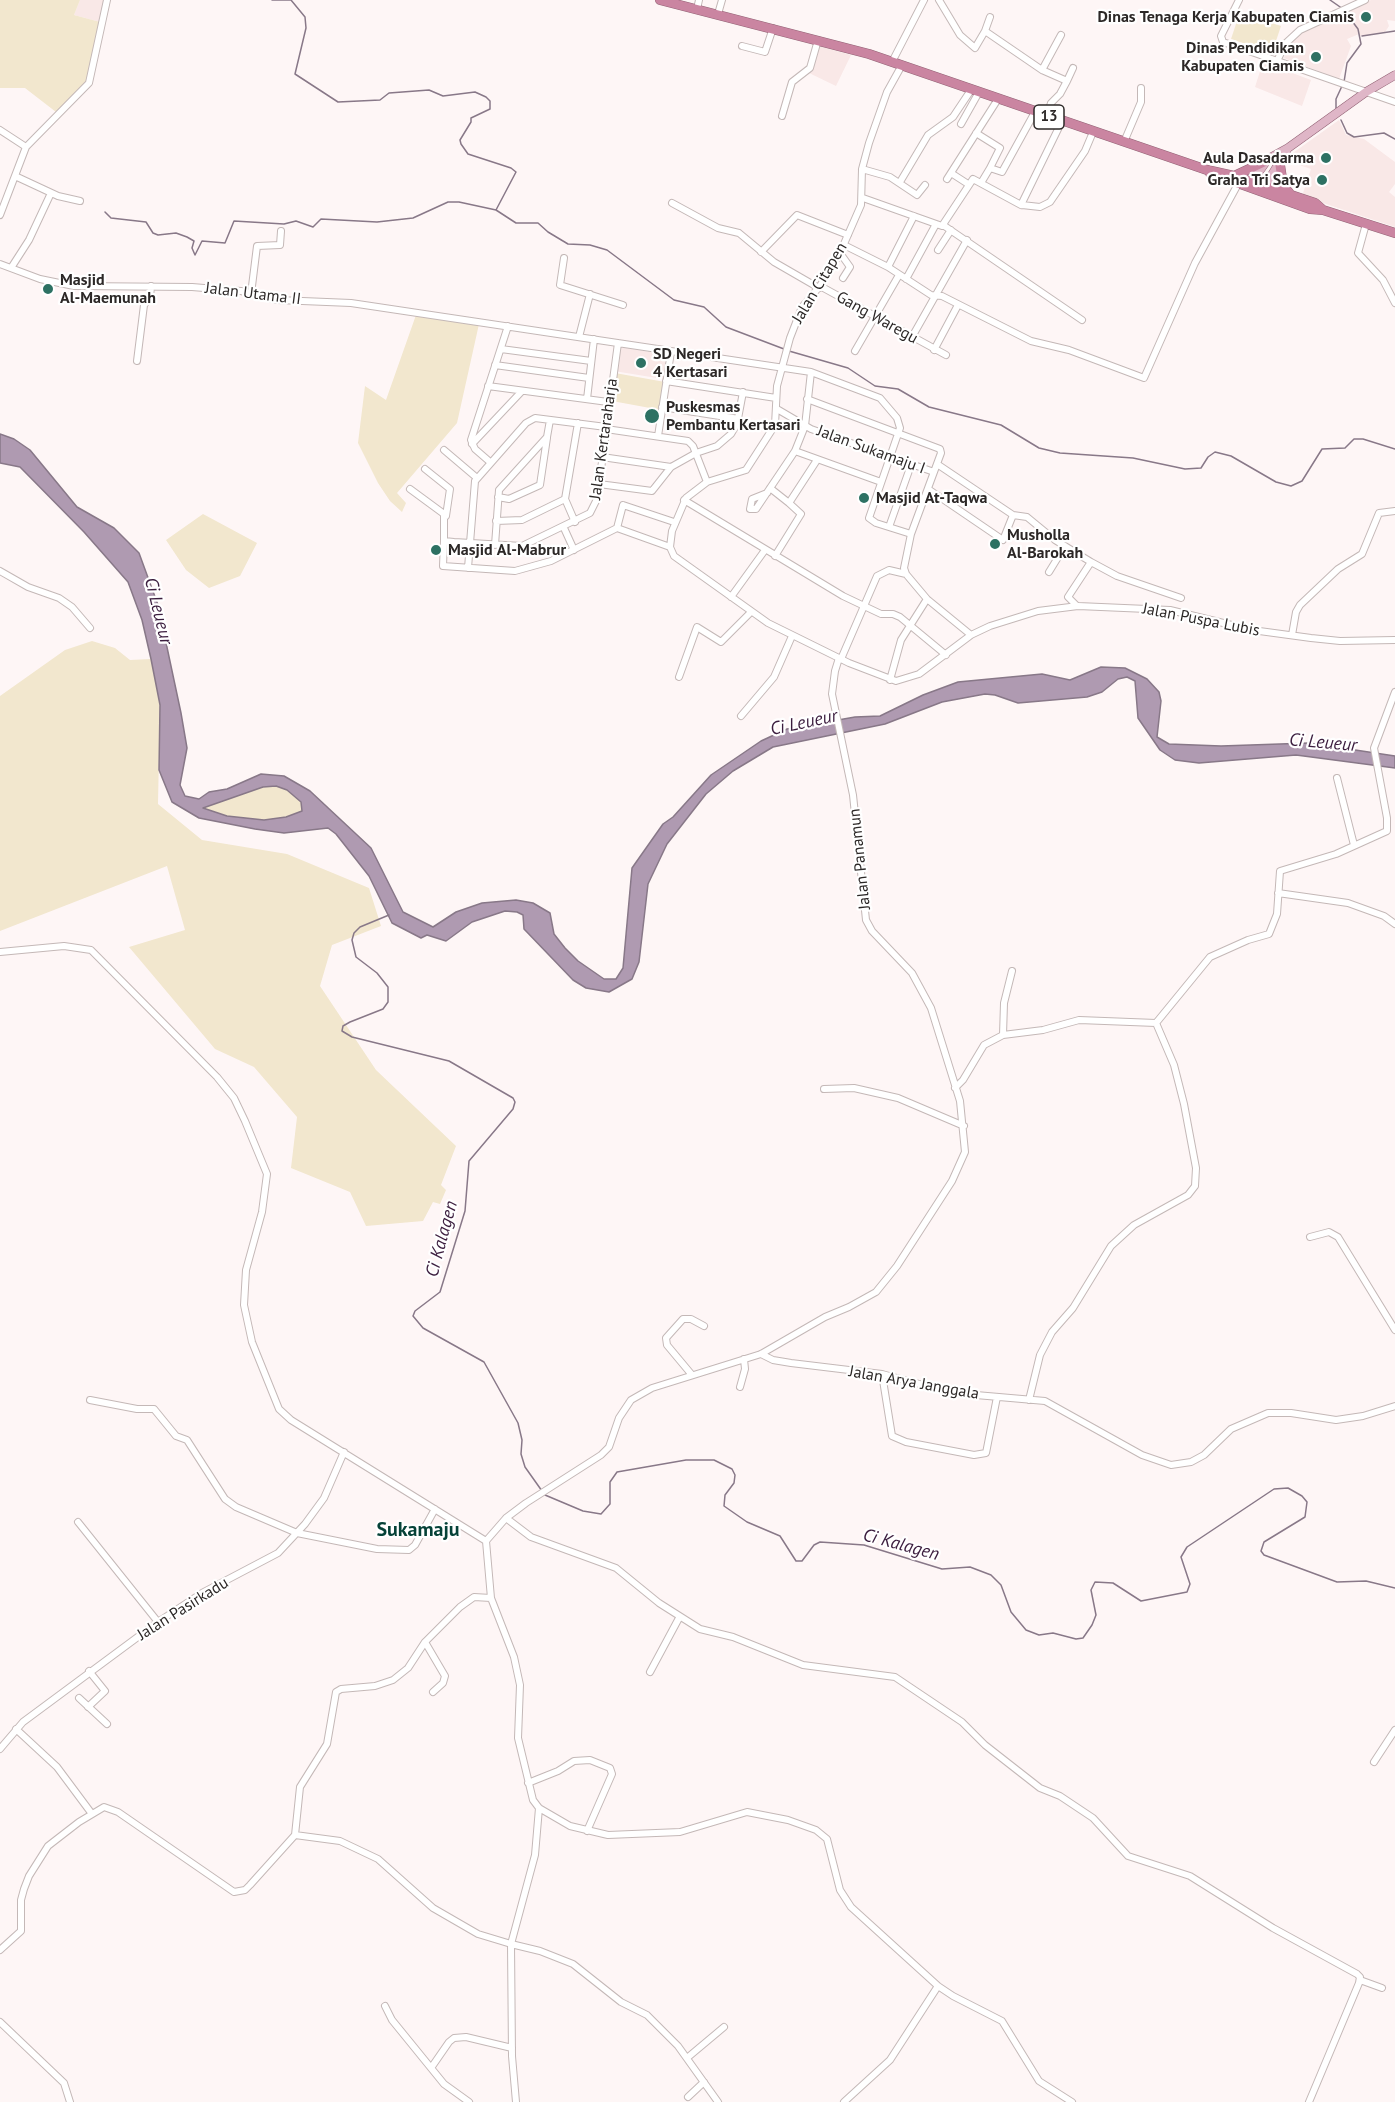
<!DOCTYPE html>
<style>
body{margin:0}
canvas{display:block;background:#fef6f6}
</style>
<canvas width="1395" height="2102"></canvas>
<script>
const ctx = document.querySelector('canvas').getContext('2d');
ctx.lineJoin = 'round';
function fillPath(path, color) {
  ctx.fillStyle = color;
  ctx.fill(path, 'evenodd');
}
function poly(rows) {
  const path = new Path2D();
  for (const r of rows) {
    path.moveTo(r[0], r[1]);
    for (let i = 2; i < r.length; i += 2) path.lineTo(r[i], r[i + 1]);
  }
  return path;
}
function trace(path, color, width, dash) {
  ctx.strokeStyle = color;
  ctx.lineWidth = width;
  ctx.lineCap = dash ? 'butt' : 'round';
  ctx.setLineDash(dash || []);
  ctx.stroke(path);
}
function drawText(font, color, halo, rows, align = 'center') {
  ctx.font = font + ' "PT Sans",sans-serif';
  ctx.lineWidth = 4.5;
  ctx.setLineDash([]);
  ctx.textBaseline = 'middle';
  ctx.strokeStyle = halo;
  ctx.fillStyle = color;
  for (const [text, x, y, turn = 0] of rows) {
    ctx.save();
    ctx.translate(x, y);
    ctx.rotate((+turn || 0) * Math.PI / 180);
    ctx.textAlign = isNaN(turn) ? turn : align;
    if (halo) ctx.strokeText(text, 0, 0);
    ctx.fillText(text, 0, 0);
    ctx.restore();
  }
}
fillPath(poly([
 [80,0,105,0,100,22,74,15],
 [1371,0,1395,0,1395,21,1387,20,1389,26,1385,32,1360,36,1359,34,1347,39,1351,46,1339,79,1284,58,1289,43,1299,34],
 [818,46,851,55,836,86,809,73],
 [1263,62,1311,80,1302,106,1255,87],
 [1339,120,1346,135,1364,139,1395,162,1395,184,1389,192,1395,197,1395,227,1302,196,1311,169,1287,161,1290,155],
 [621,347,667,355,663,379,614,371]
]), '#f9e8e7');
fillPath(poly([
 [0,0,80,0,74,15,100,22,86,82,80,91,56,112,25,88,0,88],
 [1240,12,1281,26,1272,53,1231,39],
 [416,315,479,324,457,423,397,493,406,503,402,512,390,501,378,483,358,443,365,386,386,400],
 [615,373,665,382,661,410,612,401],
 [203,514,257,543,240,576,209,588,186,570,166,540],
 [92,641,115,648,130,660,151,659,160,705,158,804,202,840,287,854,369,888,381,926,332,945,320,986,376,1070,456,1146,441,1185,446,1190,440,1204,433,1202,423,1221,366,1226,350,1192,291,1168,297,1117,254,1067,215,1049,129,947,185,930,167,866,0,931,0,696,65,650],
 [276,786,287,790,301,801,302,811,286,817,264,820,227,816,202,808,263,787]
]), '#f2e7ce');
const water = poly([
 [0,434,14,439,30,450,77,507,114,528,139,553,158,605,181,713,187,748,180,785,185,796,199,799,209,792,227,789,261,774,284,776,310,791,371,848,403,912,433,927,456,912,482,903,516,900,533,903,550,913,554,934,565,948,578,961,604,979,616,979,623,968,632,868,663,824,673,817,711,775,761,741,787,729,855,717,880,716,923,695,958,682,1042,674,1070,680,1101,667,1125,668,1147,679,1159,692,1161,701,1157,737,1169,744,1221,746,1309,743,1395,756,1395,768,1296,755,1199,763,1175,760,1160,750,1138,718,1135,681,1127,677,1118,679,1102,692,1087,697,1018,703,995,695,985,694,942,702,885,724,773,747,733,771,706,794,667,844,648,884,639,962,632,979,609,992,586,988,573,980,524,929,523,915,517,912,505,911,472,922,446,941,427,935,421,938,392,923,369,876,336,834,328,828,284,833,255,829,199,818,172,802,159,770,160,705,151,659,142,620,128,582,84,532,20,467,0,463,0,434],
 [276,786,287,790,301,802,302,811,286,817,264,820,227,816,203,808,263,787,276,786]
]);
fillPath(water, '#af9ab1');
trace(water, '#887888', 1.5);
trace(poly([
 [272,0,291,0,305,17,306,28,295,74,338,102,380,100,389,93,429,90,443,96,475,92,486,97,490,101,490,109,471,118,471,122,460,140,461,144,468,154,511,168,516,172,496,210],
 [1330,0,1343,9],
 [1362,36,1395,31],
 [1344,82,1347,63,1361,44,1358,29,1346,13],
 [1336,108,1336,99,1342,86],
 [1341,120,1347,133,1354,137,1384,133,1395,139],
 [105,212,111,218,146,222,153,233,158,235,176,233,187,237,194,241,192,248,195,255,202,241,225,243,234,221,284,224,296,221,313,227,321,219,377,222,413,218,448,202,459,202,496,210,516,223,538,223,548,232,568,244,590,245,607,250,674,300,704,307,726,327,784,349],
 [789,351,848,368,875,386,898,389,929,407,1001,425,1039,448,1060,453,1133,458,1185,469,1201,468,1208,457,1215,452,1231,456,1276,482,1291,486,1302,481,1322,449,1345,448,1354,439,1363,439,1395,449],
 [389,915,360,927,354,933,352,940,356,957,377,973,388,987,388,1002,383,1009,350,1022,343,1026,342,1031,352,1037,449,1061,513,1098,515,1102,513,1109,469,1161,465,1211,440,1292,415,1311,413,1316,423,1328,484,1362,518,1423,522,1440,521,1454,525,1467,542,1491],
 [545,1495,583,1511,601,1514,610,1504,610,1482,617,1472,686,1460,714,1460,732,1469,735,1475,734,1483,725,1495,724,1506,747,1522,780,1536,796,1561,802,1561,814,1545,820,1542,864,1545,942,1569,970,1567,991,1575,1001,1585,1011,1612,1026,1630,1039,1635,1053,1633,1076,1639,1083,1638,1092,1625,1096,1615,1091,1590,1095,1582,1113,1583,1141,1601,1187,1592,1190,1584,1181,1557,1187,1547,1274,1489,1288,1488,1302,1496,1307,1502,1305,1517,1264,1542,1261,1551,1264,1555,1337,1582,1366,1581,1395,1588]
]), '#887888', 1.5);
const minor = poly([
 [939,0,960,35,975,48,985,31,1042,70,1067,81,1060,94,1051,103,1047,116],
 [1239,0,1221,36,1223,42,1395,102],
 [697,9,699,0],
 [718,14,722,0],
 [985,31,990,17],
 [742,46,765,52,773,28],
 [1277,61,1286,43,1300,30,1365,0],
 [892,62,924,0],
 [902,65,887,92,869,143,862,169,861,205,840,253,820,286,802,307,790,338,777,386,775,425,746,470,707,482,686,498,672,531,670,547,674,556,768,623,849,663,896,681,919,674,971,635,990,626,1038,611,1078,606,1170,610,1252,630,1311,638,1340,641,1395,640],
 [1042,70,1061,35],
 [1067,81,1073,68],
 [782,116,792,82,810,68,818,40],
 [961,124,979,92],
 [0,130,26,147],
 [976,133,1000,148,990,168],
 [1124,142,1141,102,1141,88],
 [862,169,890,177,917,195,925,185],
 [951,173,968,184],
 [15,176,58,196,80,201],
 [947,179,998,99],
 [900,182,928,135,953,117,971,90],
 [981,183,990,168,1002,172,1035,112],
 [863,198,942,226,973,179,1021,205,1062,121],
 [672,203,718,228,739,233,774,262,819,288],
 [1022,205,1040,207,1050,202,1085,151,1093,132],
 [0,215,26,147,89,83,107,0],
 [1366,224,1358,253,1383,280,1395,303],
 [943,225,1082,320],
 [844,245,888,267,931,295,942,296,1031,341,1069,350,1144,378,1195,263,1238,184],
 [938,250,951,230],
 [761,252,797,215,848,235],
 [840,253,850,267,843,278],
 [564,258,560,285,623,305],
 [0,264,40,279,74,286,192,287,241,291,278,300,351,303,811,372,880,398,897,418,900,428,869,518,876,523,911,534],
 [888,267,914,216],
 [11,268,29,240,51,193],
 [906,279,936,224],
 [820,286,946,355],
 [251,294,257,246,280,245,281,231],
 [579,337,590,294],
 [912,337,967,240],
 [501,349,591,361],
 [934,350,958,305],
 [855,351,899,275],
 [137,361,144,305,150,298,151,286],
 [495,365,589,378],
 [666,381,776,398],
 [488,386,608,402],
 [587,399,594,339],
 [807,399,940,449,941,453,911,534,904,568,906,574,927,599,971,635],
 [662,407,739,419],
 [777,409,811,429,934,472],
 [606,429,688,441,693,446,707,482],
 [658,436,671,352],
 [472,444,522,391],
 [444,450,477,478],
 [795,451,881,482],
 [602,457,671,467],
 [490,462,475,449,471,440,508,326],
 [937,464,1013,515],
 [425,469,450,489,446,516],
 [599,484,652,491,671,467,696,453,717,446,731,434,737,424,743,392],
 [770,488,789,503,817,460],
 [410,489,444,514,444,541,454,542,522,546,590,513,597,499,618,343],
 [928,489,1003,540,1013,515],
 [767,493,752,499,750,509,756,509,795,451,805,426,811,372],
 [498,497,509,499,540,485,547,438],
 [565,499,575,522],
 [684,500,843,596,881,614,893,614,900,617,946,655],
 [1013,515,1027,517,1055,540,1091,562,1068,597,1077,606],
 [496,521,522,520,565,499,578,423],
 [889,527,911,465],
 [564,528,574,550],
 [617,528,623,505,674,522],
 [444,541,443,566,515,571,551,561,617,528,670,547],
 [495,545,499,490,547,437,550,420],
 [775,556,801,514,789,503],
 [1091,562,1117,576,1181,598],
 [468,568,475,481,526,423,535,418,606,427],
 [0,571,28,587,59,598,72,607,90,628],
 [1049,572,1065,546],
 [731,597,765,550],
 [1292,635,1296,612,1300,605,1338,569,1362,554,1379,513,1395,511],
 [839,658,835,671,832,694,853,795,866,920,872,931,912,973,931,1008,960,1101,965,1152,952,1181,897,1266,876,1292,849,1307,825,1317,761,1354,652,1388,631,1400,619,1418,609,1447,601,1455,526,1503,506,1518,486,1541,491,1598,514,1657,520,1685,518,1738,533,1800,539,1808,570,1826,608,1835,680,1832,747,1812,788,1820,816,1830,827,1839,840,1890,851,1907,938,1986,953,1996,1002,2021,1039,2081,1072,2102],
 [841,659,877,576,889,570,906,574],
 [679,677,697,627,721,642,751,612],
 [890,680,901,640,927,599],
 [741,716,774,677,792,636],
 [1337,778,1354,845],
 [1278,893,1348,903,1384,916,1395,924],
 [0,952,64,946,91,950,217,1077,234,1098,245,1121,267,1174,262,1212,246,1270,244,1305,252,1342,279,1409,291,1420,486,1541],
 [1003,1035,1004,1003,1012,971],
 [955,1088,963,1080,984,1045,1003,1035,1043,1030,1079,1020,1156,1023,1210,957,1248,940,1269,934,1277,914,1280,871,1336,854,1387,831,1387,818,1374,748,1395,692],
 [824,1089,854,1088,898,1098,964,1126],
 [1310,1237,1329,1232,1338,1237,1395,1330],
 [761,1354,773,1360,791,1363,882,1374,953,1393,1045,1401,1142,1455,1171,1465,1191,1462,1204,1455,1231,1429,1268,1413,1291,1413,1336,1420,1363,1416,1395,1406],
 [882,1374,892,1436,906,1442,974,1455,986,1453,997,1397],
 [692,1375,667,1345,666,1338,683,1319,691,1319,704,1326],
 [740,1387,745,1369,744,1359],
 [90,1400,137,1409,154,1409,176,1436,187,1440,225,1499,236,1507,297,1533,377,1549,409,1550,415,1545,435,1509],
 [1029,1400,1040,1355,1052,1332,1073,1308,1111,1246,1134,1225,1188,1195,1195,1186,1196,1168,1184,1104,1174,1065,1156,1023],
 [506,1518,531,1537,616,1568,659,1603,700,1629,733,1637,803,1665,895,1677,962,1722,985,1745,1040,1788,1060,1796,1093,1818,1128,1856,1190,1876,1273,1928,1357,1974,1360,1977,1359,1983,1309,2102],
 [78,1522,158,1622],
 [650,1672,679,1618],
 [433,1692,443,1683,445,1676,425,1642,460,1607,474,1597,491,1598],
 [79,1698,107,1724],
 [88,1707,105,1691,89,1671],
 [16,1729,57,1767,92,1814],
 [0,1749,23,1722,158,1622,202,1593,278,1553,305,1524,324,1498,344,1452],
 [1374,1762,1395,1730],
 [528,1783,558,1771,574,1761,590,1760,610,1768,612,1774,587,1831],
 [295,1835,300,1787,327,1744,336,1692,341,1689,375,1686,393,1680,408,1668,425,1642],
 [0,1950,21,1931,21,1900,24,1889,29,1876,48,1846,79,1822,104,1807,118,1812,234,1892,245,1890,250,1885,295,1835,340,1841,378,1859,433,1908,478,1934,511,1944,535,1855,539,1808],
 [1360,1980,1382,1988],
 [385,2006,392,2020,444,2084,469,2102],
 [0,2022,64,2083,70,2102],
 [687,2058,724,2027],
 [431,2068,449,2042,454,2038,466,2037,512,2048],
 [688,2097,704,2082],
 [516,2102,512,2056,511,1944,540,1951,573,1964,621,2002,647,2015,678,2046,718,2102],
 [844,2102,890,2060,938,1986]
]);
const major = poly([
 [1249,186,1268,159,1288,148,1366,92,1395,75],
 [1262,191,1288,148]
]);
const highway = poly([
 [660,0,869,54,1207,170,1234,176,1315,203,1323,210],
 [1280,165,1283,185,1291,195],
 [1210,173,1310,209,1323,210,1395,233],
 [1234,176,1264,162]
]);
trace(minor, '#c4b8b7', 8);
trace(major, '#936476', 9);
trace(highway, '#936476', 10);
trace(minor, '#fff', 6);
trace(major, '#dfb6c7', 8);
trace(highway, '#ca85a1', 9);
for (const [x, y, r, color] of [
 [1366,17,6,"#2d7163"],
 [1316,57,6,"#2d7163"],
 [1326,158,6,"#2d7163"],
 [1322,180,6,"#2d7163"],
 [48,289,6,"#2d7163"],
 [641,363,6,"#2d7163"],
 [652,416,8,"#2d7163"],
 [864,498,6,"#2d7163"],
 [995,544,6,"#2d7163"],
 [436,550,6,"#2d7163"]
]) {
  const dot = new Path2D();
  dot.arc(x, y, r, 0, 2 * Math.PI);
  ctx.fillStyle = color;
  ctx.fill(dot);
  trace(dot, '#fff', 2);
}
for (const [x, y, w] of [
 [1049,117,30]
]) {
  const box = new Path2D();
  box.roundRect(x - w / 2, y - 12, w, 24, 4.5);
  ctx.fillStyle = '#fff';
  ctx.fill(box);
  trace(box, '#2c2827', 1.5);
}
drawText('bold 15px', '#2c2827', null, [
 ["13",1049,117]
]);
drawText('bold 16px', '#2c2827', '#fff', [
 ["Dinas Tenaga Kerja Kabupaten Ciamis",1354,17,"right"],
 ["Dinas Pendidikan",1304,48,"right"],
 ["Kabupaten Ciamis",1304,66,"right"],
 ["Aula Dasadarma",1314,158,"right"],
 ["Graha Tri Satya",1310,180,"right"],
 ["Masjid",60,280],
 ["Al-Maemunah",60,298],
 ["SD Negeri",653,354],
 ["4 Kertasari",653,372],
 ["Puskesmas",666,407],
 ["Pembantu Kertasari",666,425],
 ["Masjid At-Taqwa",876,498],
 ["Musholla",1007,535],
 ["Al-Barokah",1007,553],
 ["Masjid Al-Mabrur",448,550]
], 'left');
drawText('16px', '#2c2827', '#fff', [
 ["Jalan Citapen",820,283,-59],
 ["Jalan Utama II",253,294,7],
 ["Gang Waregu",877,318,29],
 ["Jalan Kertaraharja",604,439,-82],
 ["Jalan Sukamaju I",871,450,20],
 ["Jalan Puspa Lubis",1201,620,11],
 ["Jalan Panamun",860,859,-96],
 ["Jalan Arya Janggala",914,1383,10],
 ["Jalan Pasirkadu",183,1609,-32]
]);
drawText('italic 18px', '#3b1d3e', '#fff', [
 ["Ci Leueur",158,611,76],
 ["Ci Leueur",804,723,-12],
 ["Ci Leueur",1323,743,5],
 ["Ci Kalagen",442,1239,-75],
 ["Ci Kalagen",901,1545,15]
]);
drawText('bold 20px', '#054238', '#fff', [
 ["Sukamaju",418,1530]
]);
</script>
